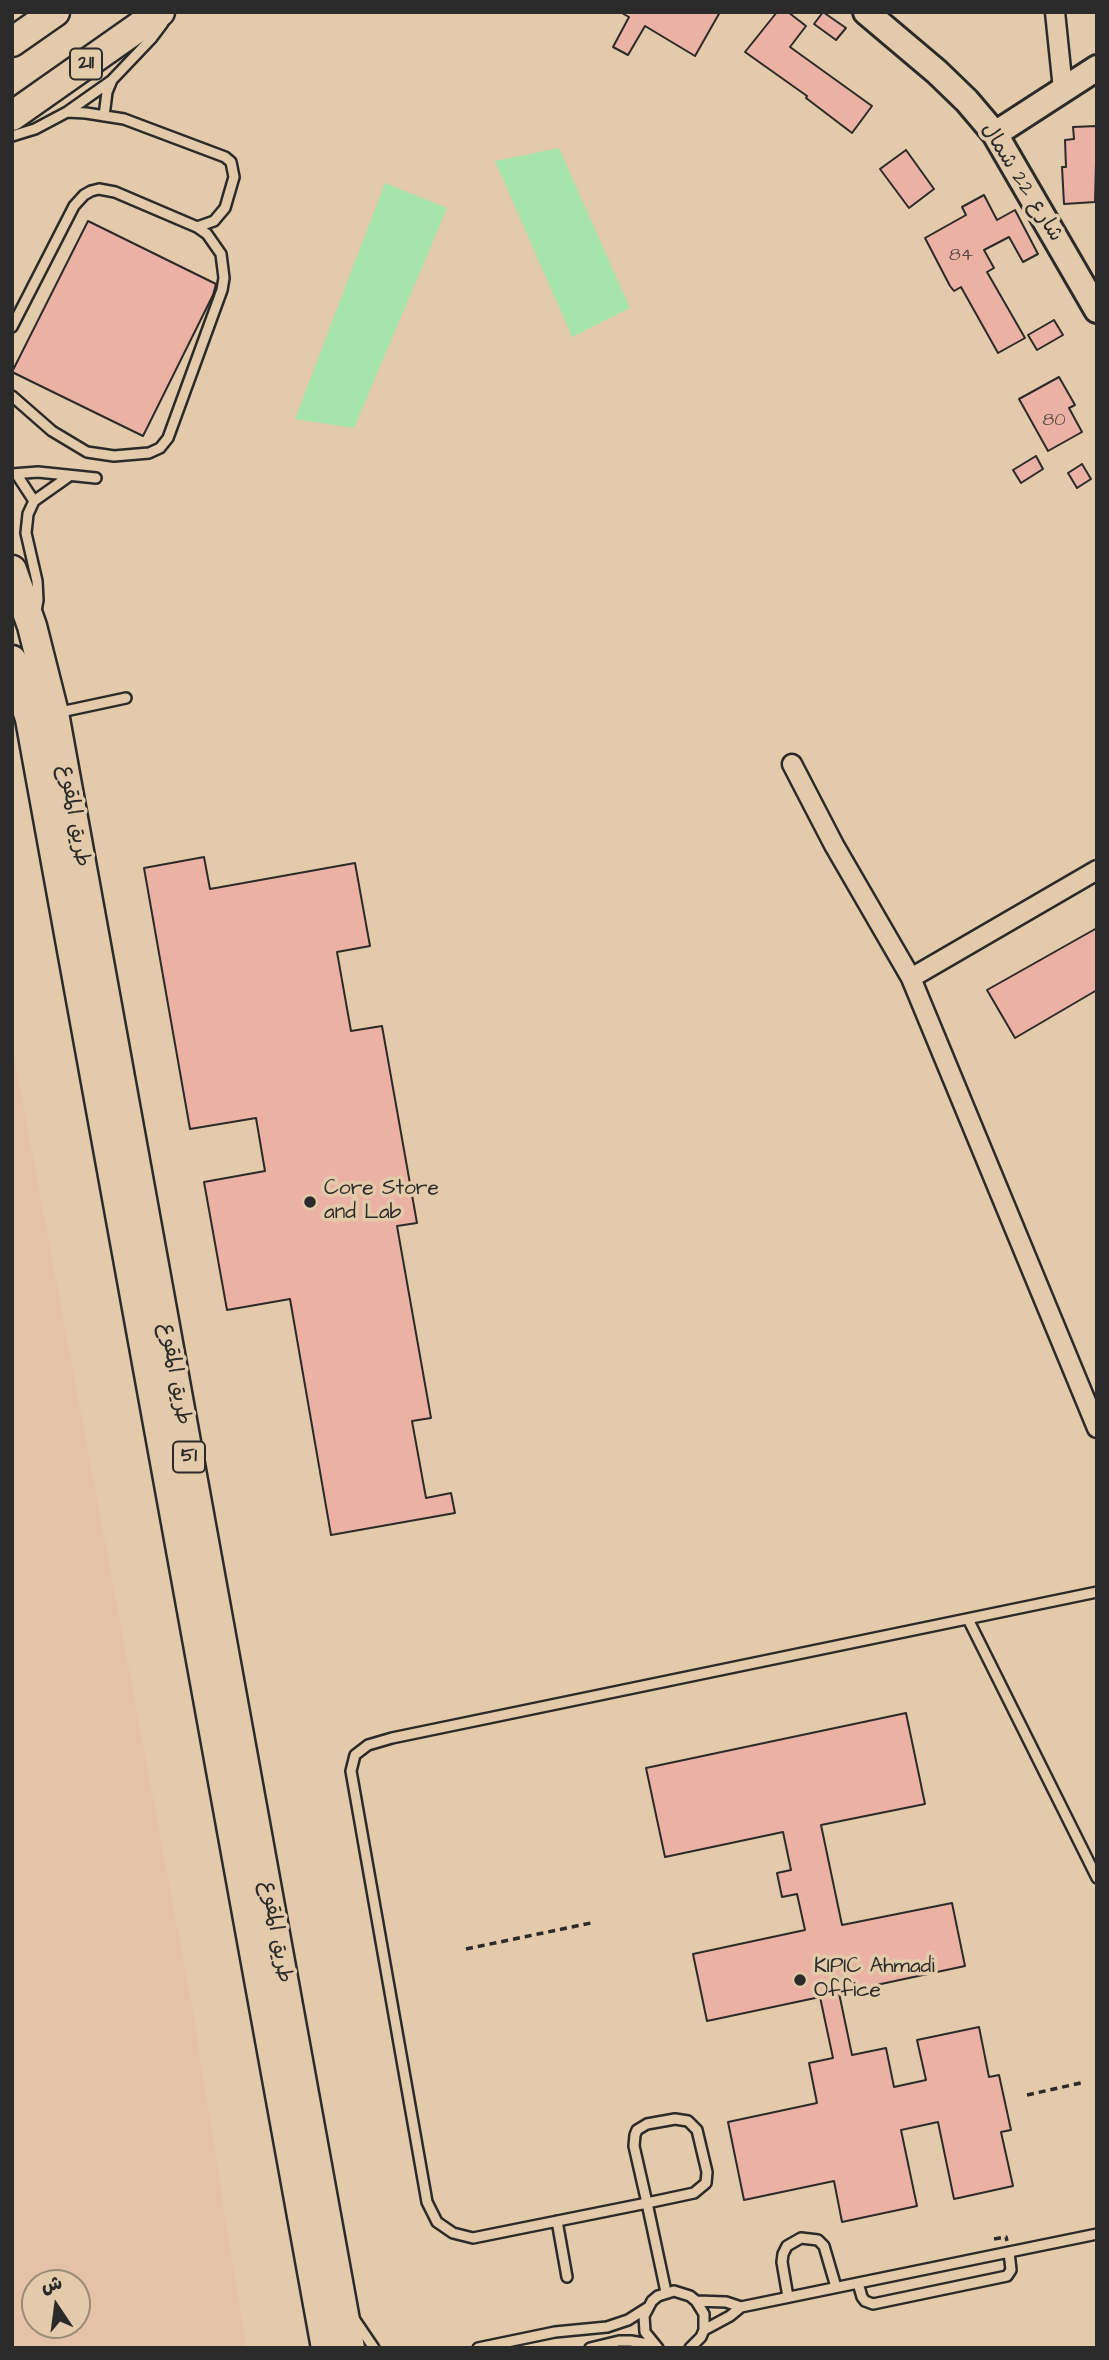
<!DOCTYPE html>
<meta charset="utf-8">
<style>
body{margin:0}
#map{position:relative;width:1109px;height:2360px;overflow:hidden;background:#e2caaa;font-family:"Architects Daughter","Playpen Sans Arabic",sans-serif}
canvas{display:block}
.frame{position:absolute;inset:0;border:14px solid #2b2b2b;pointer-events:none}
.north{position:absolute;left:21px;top:2269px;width:70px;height:70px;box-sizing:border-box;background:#e2caaa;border:2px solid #998a77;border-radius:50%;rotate:347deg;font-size:19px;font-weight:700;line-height:28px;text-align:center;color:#2b2b2b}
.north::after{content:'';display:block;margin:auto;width:24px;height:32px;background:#2b2b2b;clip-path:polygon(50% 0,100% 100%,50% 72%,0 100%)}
</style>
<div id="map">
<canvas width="1109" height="2360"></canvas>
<div class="frame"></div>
<div class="north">ش</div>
</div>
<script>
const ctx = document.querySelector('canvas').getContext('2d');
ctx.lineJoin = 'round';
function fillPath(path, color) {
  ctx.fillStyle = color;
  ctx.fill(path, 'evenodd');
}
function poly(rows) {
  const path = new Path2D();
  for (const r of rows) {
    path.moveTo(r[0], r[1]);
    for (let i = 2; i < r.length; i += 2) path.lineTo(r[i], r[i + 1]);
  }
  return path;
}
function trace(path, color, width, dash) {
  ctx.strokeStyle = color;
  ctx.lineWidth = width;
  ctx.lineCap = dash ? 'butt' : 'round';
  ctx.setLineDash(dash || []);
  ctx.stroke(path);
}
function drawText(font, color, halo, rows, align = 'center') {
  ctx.font = font + ' "Architects Daughter","Playpen Sans Arabic",sans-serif';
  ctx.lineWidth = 7;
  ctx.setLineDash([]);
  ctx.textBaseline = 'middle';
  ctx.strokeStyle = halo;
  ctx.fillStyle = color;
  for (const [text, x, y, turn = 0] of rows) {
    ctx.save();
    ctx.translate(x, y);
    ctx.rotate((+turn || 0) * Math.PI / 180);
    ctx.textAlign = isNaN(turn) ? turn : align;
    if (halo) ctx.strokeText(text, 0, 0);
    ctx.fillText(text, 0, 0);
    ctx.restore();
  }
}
fillPath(poly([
 [12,1046,192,2007,246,2348,12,2348],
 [35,2283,77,2283,77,2325,35,2325]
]), '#e4c2a8');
fillPath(poly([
 [559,148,630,308,572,337,495,161],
 [385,183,447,208,354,428,295,419]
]), '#a6e4ab');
const building = poly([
 [620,12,720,12,695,56,645,26,628,55,613,47,629,17,620,12],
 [777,12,788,12,806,26,790,47,872,106,852,133,806,98,807,96,745,52,777,12],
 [823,12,846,28,836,40,814,24,823,12],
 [1097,126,1095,202,1064,204,1062,167,1066,167,1065,140,1074,139,1073,127,1097,126],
 [906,150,934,189,909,208,880,169,906,150],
 [984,195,997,220,1015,210,1038,254,1023,262,1009,237,984,250,994,268,987,272,1025,338,998,353,961,287,954,291,950,286,925,238,966,215,962,207,984,195],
 [88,221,216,284,213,295,143,436,12,372,88,221],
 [1054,320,1063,335,1037,350,1028,335,1054,320],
 [1059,377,1075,405,1069,408,1082,432,1048,451,1019,399,1059,377],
 [1036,456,1043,469,1021,483,1013,470,1036,456],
 [1082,464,1091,479,1077,488,1068,473,1082,464],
 [204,857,210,889,355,863,370,946,337,952,351,1031,382,1026,417,1223,397,1226,431,1418,412,1421,426,1498,451,1493,455,1513,331,1535,290,1299,227,1310,204,1182,265,1171,256,1118,190,1129,144,868,204,857],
 [1097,928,1097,990,1015,1038,987,990,1097,928],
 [906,1713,925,1804,821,1825,842,1925,952,1903,965,1966,839,1993,852,2055,886,2048,894,2087,926,2080,917,2040,979,2027,989,2077,999,2075,1011,2130,1001,2132,1013,2186,954,2199,938,2122,901,2130,917,2206,842,2222,834,2181,744,2200,728,2122,817,2103,809,2063,833,2058,820,1997,707,2021,693,1954,805,1930,797,1894,782,1897,777,1873,791,1870,783,1832,665,1857,646,1768,906,1713]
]);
fillPath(building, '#eab1a4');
trace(building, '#2b2b2b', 2);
const lane = poly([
 [67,112,86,113,124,119,225,157,231,162,234,177,225,208,214,221,197,227],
 [104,116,107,92,112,80,151,39,163,23],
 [12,136,35,129,67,112,111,81],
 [12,327,74,206,84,195,91,191,99,189,115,192,197,227,207,234,221,254,224,278,222,290,168,438,160,448,149,453,114,456,87,452,52,431,12,396],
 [12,474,38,472,96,478],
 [17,475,34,501],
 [36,611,38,600,37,581,26,533,28,514,34,501,68,477],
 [56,713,126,698],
 [968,1619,1097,1878],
 [675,2119,688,2121,697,2130,707,2172,706,2183,694,2193,647,2203,634,2146,635,2135,637,2130,647,2124,675,2119],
 [557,2221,567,2277],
 [858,2283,862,2297,865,2301,873,2304,1007,2276,1011,2270,1009,2252],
 [666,2292,647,2203,473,2238,453,2233,437,2222,427,2202,351,1771,355,1755,368,1745,392,1738,1097,1592],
 [788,2297,782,2262,783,2254,787,2246,801,2238,818,2240,824,2246,836,2287],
 [696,2301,726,2302,741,2307,1097,2234],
 [355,2320,374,2348],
 [704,2330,730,2316,741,2307],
 [478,2348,555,2332,607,2327,628,2320,647,2308],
 [590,2348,619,2341,631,2341,653,2345],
 [658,2348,645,2332,644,2316,652,2301,658,2296,674,2291,690,2296,696,2301,704,2314,704,2330,701,2337,690,2348]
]);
const street = poly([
 [1055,12,1063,89],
 [792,764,834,845,911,978,1097,1428],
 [911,978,1097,870]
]);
const secondary = poly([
 [866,12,937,72,967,101,995,134,1097,310],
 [995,134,1097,68]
]);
const primary = poly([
 [12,42,55,12],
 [12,116,160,12],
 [12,570,32,626,54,713,350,2348],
 [12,660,30,719,326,2348]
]);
trace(lane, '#2b2b2b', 14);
trace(street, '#2b2b2b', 23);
trace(secondary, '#2b2b2b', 30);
trace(primary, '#2b2b2b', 33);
trace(poly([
 [466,1949,591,1923],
 [1027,2095,1085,2082],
 [994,2239,1006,2237,1007,2241]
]), '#2b2b2b', 3.5, [7, 5]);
trace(lane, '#e2caaa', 9);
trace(street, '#e2caaa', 18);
trace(secondary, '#e2caaa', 24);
trace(primary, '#e2caaa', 28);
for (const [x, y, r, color] of [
 [310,1202,7,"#2b2b2b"],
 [800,1980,7,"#2b2b2b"]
]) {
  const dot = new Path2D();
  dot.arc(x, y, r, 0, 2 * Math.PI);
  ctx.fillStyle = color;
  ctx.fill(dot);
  trace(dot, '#e2caaa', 2.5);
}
drawText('18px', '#5b4c49', null, [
 ["84",961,256],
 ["80",1054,421]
]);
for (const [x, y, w] of [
 [86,64,32],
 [189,1457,32]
]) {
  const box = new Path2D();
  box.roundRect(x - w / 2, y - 15.5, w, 31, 5);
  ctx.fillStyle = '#e2caaa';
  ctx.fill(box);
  trace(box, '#2b2b2b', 2);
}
drawText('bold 19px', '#2b2b2b', null, [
 ["211",86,64],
 ["51",189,1457]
]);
drawText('21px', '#2b2b2b', '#e2caaa', [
 ["شارع 22 شمال",1021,183,58],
 ["طريق المقوع",73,816,80],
 ["طريق المقوع",174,1374,80],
 ["طريق المقوع",275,1932,80]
]);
drawText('21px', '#2b2b2b', '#e2caaa', [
 ["Core Store",324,1190],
 ["and Lab",324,1214],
 ["KIPIC Ahmadi",814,1968],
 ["Office",814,1992]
], 'left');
</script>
